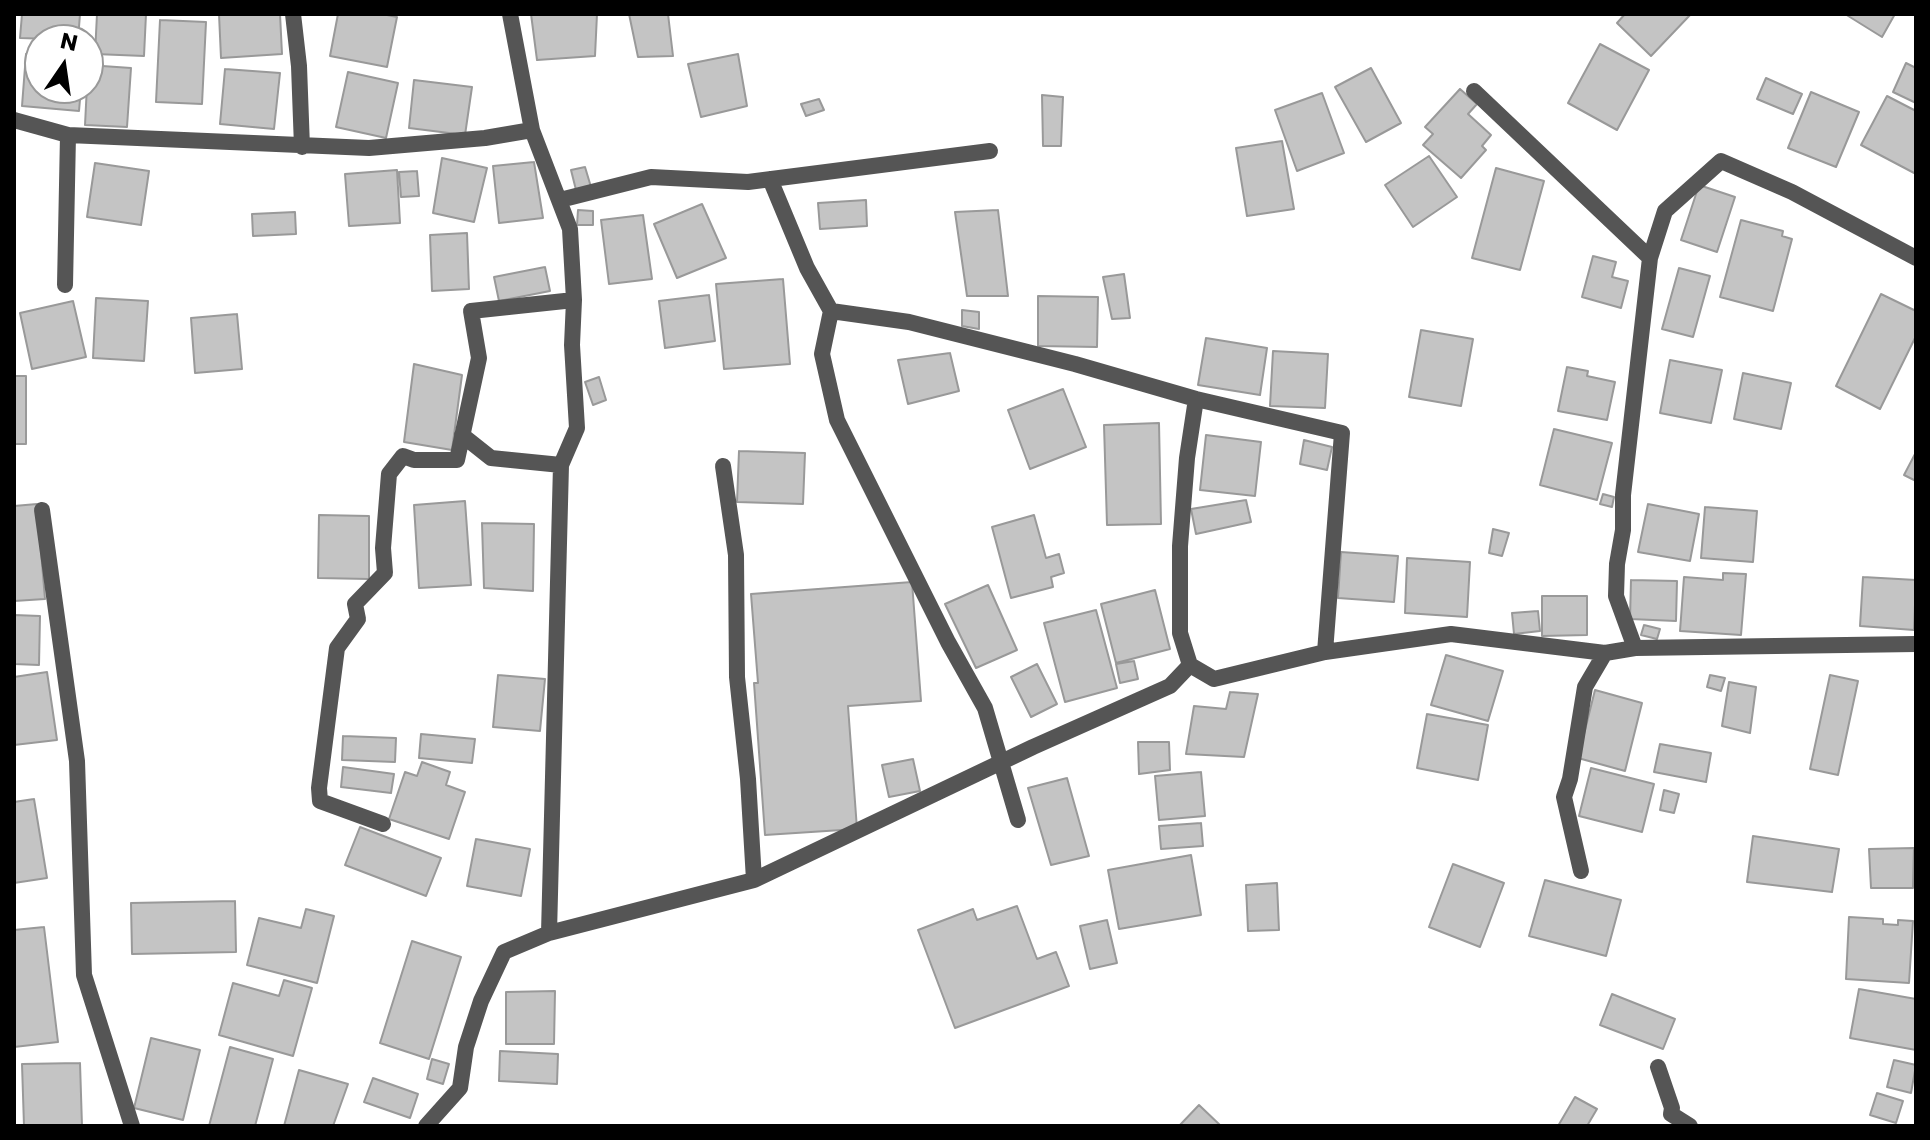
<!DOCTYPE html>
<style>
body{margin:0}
#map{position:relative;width:1930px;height:1140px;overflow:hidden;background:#fff;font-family:Poppins,sans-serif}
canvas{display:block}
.frame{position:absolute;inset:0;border:16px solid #000;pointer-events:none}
.north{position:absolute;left:24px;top:24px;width:80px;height:80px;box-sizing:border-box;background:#fff;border:2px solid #999;border-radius:50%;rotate:13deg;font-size:22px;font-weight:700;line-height:32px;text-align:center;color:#000}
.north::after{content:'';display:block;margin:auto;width:28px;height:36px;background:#000;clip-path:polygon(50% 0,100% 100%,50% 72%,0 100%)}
</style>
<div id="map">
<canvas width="1930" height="1140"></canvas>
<div class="frame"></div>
<div class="north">N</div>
</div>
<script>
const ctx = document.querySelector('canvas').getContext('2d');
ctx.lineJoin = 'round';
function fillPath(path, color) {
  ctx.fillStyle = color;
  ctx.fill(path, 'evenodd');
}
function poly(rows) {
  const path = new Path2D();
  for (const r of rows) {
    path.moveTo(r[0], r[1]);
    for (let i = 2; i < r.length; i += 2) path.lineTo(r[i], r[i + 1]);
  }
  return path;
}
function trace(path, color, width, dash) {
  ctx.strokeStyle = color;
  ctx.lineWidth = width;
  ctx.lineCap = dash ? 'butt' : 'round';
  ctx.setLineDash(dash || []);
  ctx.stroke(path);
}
const building = poly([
 [14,14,15,14,15,95,14,95,14,14],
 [22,14,80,14,78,40,20,38,22,14],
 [97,14,146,14,144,56,95,54,97,14],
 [219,14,280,14,282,54,221,58,219,14],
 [338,14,382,14,397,17,387,67,330,56,338,14],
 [531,14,597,14,595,56,537,60,531,14],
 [629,14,668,14,673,56,638,57,629,14],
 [1625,14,1691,14,1651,56,1617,23,1625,14],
 [1845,14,1895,14,1882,37,1845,14],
 [160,20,206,22,202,104,156,102,160,20],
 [1600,44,1649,70,1617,130,1568,103,1600,44],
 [26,54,40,55,40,88,81,88,79,111,22,106,26,54],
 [738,54,747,106,701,117,688,64,738,54],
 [1906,63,1916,68,1916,103,1893,92,1906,63],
 [88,65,131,68,127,127,85,125,88,65],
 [1371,68,1401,123,1366,142,1335,87,1371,68],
 [225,69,280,73,274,129,220,124,225,69],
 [348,72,398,83,386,138,336,127,348,72],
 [1766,78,1802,94,1793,114,1757,99,1766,78],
 [414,80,472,87,465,135,409,128,414,80],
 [1460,89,1477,104,1468,114,1491,135,1482,146,1486,150,1461,178,1423,145,1433,134,1425,127,1460,89],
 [1811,92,1859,112,1836,167,1788,148,1811,92],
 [1322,93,1344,153,1297,171,1275,110,1322,93],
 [1042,95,1063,97,1061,146,1043,146,1042,95],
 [1887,96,1916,111,1916,174,1861,145,1887,96],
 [819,99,824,110,806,116,801,104,819,99],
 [1282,141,1294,209,1247,216,1236,148,1282,141],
 [1429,156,1457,197,1413,227,1385,185,1429,156],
 [442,158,487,168,474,222,433,213,442,158],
 [534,162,543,218,499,223,493,166,534,162],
 [95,163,149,171,141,225,87,217,95,163],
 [585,167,591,187,576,190,571,170,585,167],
 [1496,168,1544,181,1520,270,1472,258,1496,168],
 [397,170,400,223,349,226,345,174,397,170],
 [417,171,419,196,401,197,399,172,417,171],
 [1699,185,1735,197,1717,252,1681,240,1699,185],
 [866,200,867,226,820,229,818,203,866,200],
 [702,204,726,258,677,278,654,224,702,204],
 [578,210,593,211,593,225,577,225,578,210],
 [998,210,1008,296,967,296,955,212,998,210],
 [295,212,296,234,253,236,252,214,295,212],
 [643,215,652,279,609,284,601,220,643,215],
 [1741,220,1783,231,1782,236,1792,239,1773,311,1720,297,1741,220],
 [467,233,469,289,432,291,430,235,467,233],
 [1593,256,1616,262,1612,277,1628,281,1621,308,1582,297,1593,256],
 [545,267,550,291,499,301,494,277,545,267],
 [1679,268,1710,276,1693,337,1662,329,1679,268],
 [1124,274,1130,318,1112,319,1103,277,1124,274],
 [783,279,790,364,724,369,716,284,783,279],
 [1881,294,1916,311,1916,336,1880,409,1836,386,1881,294],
 [709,295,715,341,665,348,659,301,709,295],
 [1038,296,1098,297,1097,347,1038,346,1038,296],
 [96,298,148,301,144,361,93,358,96,298],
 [73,301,86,357,32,369,20,313,73,301],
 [962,310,979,312,979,329,962,326,962,310],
 [237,314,242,369,195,373,191,318,237,314],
 [1421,330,1473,339,1461,406,1409,397,1421,330],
 [1206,338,1267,348,1260,395,1198,385,1206,338],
 [1273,351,1328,354,1325,408,1270,406,1273,351],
 [950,353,959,391,908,404,898,360,950,353],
 [1670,360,1722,370,1711,423,1660,413,1670,360],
 [414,364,462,375,452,450,404,442,414,364],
 [1567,367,1588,371,1587,376,1615,382,1607,420,1558,411,1567,367],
 [1743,373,1791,383,1781,429,1734,419,1743,373],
 [14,376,26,376,26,444,14,444,14,376],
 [599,377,606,400,593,405,585,382,599,377],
 [1063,389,1086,447,1030,469,1008,410,1063,389],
 [1159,423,1161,524,1107,525,1104,425,1159,423],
 [1554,429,1612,443,1597,500,1540,485,1554,429],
 [1206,435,1261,442,1255,496,1200,490,1206,435],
 [1304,440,1332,447,1327,470,1300,464,1304,440],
 [739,451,805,453,803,504,737,502,739,451],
 [1915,454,1916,454,1916,481,1904,475,1915,454],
 [1603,494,1614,497,1612,507,1600,504,1603,494],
 [1246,500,1251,522,1196,534,1191,509,1246,500],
 [465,501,471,585,419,588,414,505,465,501],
 [37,504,45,599,14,601,14,506,37,504],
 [1648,504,1699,514,1690,561,1638,552,1648,504],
 [1705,507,1757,511,1753,562,1701,558,1705,507],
 [319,515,369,516,369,579,318,578,319,515],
 [1034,515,1046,558,1059,554,1064,573,1051,577,1053,587,1011,598,992,527,1034,515],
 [482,523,534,524,533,591,484,588,482,523],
 [1493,529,1509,533,1502,556,1489,553,1493,529],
 [1341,552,1398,556,1394,602,1338,598,1341,552],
 [1407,558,1470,562,1467,617,1405,613,1407,558],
 [1723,573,1746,574,1741,635,1680,631,1684,577,1723,580,1723,573],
 [1863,577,1916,580,1914,630,1860,626,1863,577],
 [1631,580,1677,581,1676,621,1630,619,1631,580],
 [912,582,921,701,848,706,857,829,765,835,754,683,758,683,751,594,912,582],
 [988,585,1017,650,976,668,945,604,988,585],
 [1155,590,1170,649,1116,663,1101,604,1155,590],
 [1542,596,1587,596,1587,635,1542,636,1542,596],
 [1096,610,1117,688,1065,702,1044,623,1096,610],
 [1538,611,1540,631,1514,634,1512,613,1538,611],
 [14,615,40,616,39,665,14,664,14,615],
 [1644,625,1660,629,1657,639,1641,635,1644,625],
 [1446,655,1503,671,1488,721,1431,705,1446,655],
 [1134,661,1138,679,1120,683,1116,664,1134,661],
 [1037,664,1057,704,1031,717,1011,677,1037,664],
 [47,672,57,740,14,745,14,677,47,672],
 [498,675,545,679,540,731,493,727,498,675],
 [1710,675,1725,678,1721,691,1707,687,1710,675],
 [1830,675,1858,681,1838,775,1810,769,1830,675],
 [1729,682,1756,687,1750,733,1722,726,1729,682],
 [1595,690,1642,703,1625,771,1578,758,1595,690],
 [1230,692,1258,694,1244,757,1186,754,1194,706,1226,709,1230,692],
 [1427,714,1488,725,1478,780,1417,768,1427,714],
 [421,734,475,739,472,763,419,758,421,734],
 [343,736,396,738,395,762,342,760,343,736],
 [1138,742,1169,742,1170,770,1139,774,1138,742],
 [1660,744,1711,753,1706,782,1654,772,1660,744],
 [913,759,920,791,889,797,882,765,913,759],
 [422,762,450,772,446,785,465,792,449,839,389,819,405,772,417,776,422,762],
 [343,767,394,774,391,793,341,787,343,767],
 [1591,768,1654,784,1642,832,1579,816,1591,768],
 [1201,772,1205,816,1159,820,1155,776,1201,772],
 [1067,778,1089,856,1051,865,1028,788,1067,778],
 [1664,790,1679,794,1674,813,1660,810,1664,790],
 [34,799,47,878,14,883,14,802,34,799],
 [1201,823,1203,846,1161,849,1159,826,1201,823],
 [360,827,441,858,426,896,345,865,360,827],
 [1753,836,1839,849,1832,892,1747,882,1753,836],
 [476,839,530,849,521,896,467,886,476,839],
 [1914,848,1913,888,1871,888,1869,849,1914,848],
 [1191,855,1201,915,1119,929,1108,870,1191,855],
 [1453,864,1504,883,1480,947,1429,927,1453,864],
 [1545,880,1621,900,1606,956,1529,936,1545,880],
 [1277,883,1279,930,1248,931,1246,885,1277,883],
 [235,901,236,952,132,954,131,903,235,901],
 [1017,906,1037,959,1056,952,1069,986,955,1028,918,930,973,909,977,920,1017,906],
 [306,909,334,916,317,983,247,965,259,918,301,928,306,909],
 [1849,917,1883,919,1883,924,1898,925,1898,920,1913,921,1909,983,1846,979,1849,917],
 [1107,920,1117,963,1090,969,1080,926,1107,920],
 [44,927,58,1042,14,1047,14,930,44,927],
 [412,941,461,957,429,1059,380,1043,412,941],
 [284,980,312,988,293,1056,219,1035,233,983,279,996,284,980],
 [1859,989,1916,999,1916,1050,1850,1038,1859,989],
 [555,991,554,1044,506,1044,506,992,555,991],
 [1612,994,1675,1019,1663,1049,1600,1025,1612,994],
 [151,1038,200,1050,183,1120,134,1108,151,1038],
 [230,1047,273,1059,255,1126,209,1126,230,1047],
 [500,1051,558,1054,557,1084,499,1081,500,1051],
 [432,1059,449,1064,443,1084,427,1079,432,1059],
 [1894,1060,1916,1065,1911,1093,1887,1087,1894,1060],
 [80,1063,82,1126,24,1126,22,1064,80,1063],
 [299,1070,348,1084,333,1126,284,1126,299,1070],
 [373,1078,418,1094,410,1118,364,1102,373,1078],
 [1877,1093,1903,1101,1896,1123,1870,1115,1877,1093],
 [1575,1097,1597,1109,1587,1126,1558,1126,1575,1097],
 [1199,1105,1221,1126,1179,1126,1199,1105]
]);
fillPath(building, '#c4c4c4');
trace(building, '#999', 2);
trace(poly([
 [293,14,299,66,302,147],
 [510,14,532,130],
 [1474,91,1650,258],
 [14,120,68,135,369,148,485,138,532,130,570,229,574,300,572,345,577,428,561,465,491,458,462,435],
 [770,179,807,268,831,311,822,354,837,420,948,642,985,708,1018,820],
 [560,200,651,177,748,182,990,151],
 [65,285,68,135],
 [831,311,909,322,1075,364,1196,399,1342,433,1325,652],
 [1196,399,1187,458,1180,546,1180,633,1190,665,1214,679,1325,652,1451,634,1605,653,1635,648,1916,644],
 [723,466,736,555,737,677,748,779,754,880],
 [42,510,77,761,84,975,132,1126],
 [1635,648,1616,596,1617,564,1623,530,1623,495,1650,258,1665,211,1721,161,1792,192,1916,258],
 [383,824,320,801,319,788,337,648,358,619,355,604,385,573,383,548,389,474,403,456,414,460,457,460,479,358,471,311,574,300],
 [1581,871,1564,797,1570,779,1585,687,1605,653],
 [549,933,561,465],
 [1658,1067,1672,1108,1671,1114,1690,1126],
 [426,1126,460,1088,466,1047,481,1001,504,952,549,933,754,880,1033,747,1170,686,1190,665]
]), '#555', 16);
</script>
